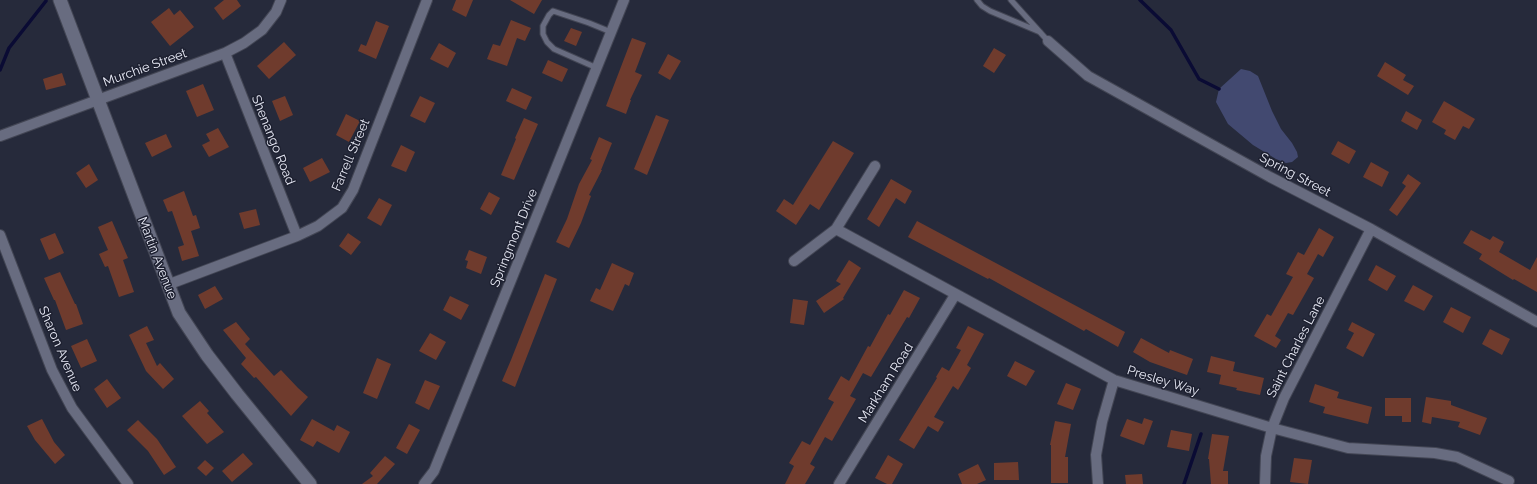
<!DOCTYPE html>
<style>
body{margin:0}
canvas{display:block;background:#262a3b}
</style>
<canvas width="1537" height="484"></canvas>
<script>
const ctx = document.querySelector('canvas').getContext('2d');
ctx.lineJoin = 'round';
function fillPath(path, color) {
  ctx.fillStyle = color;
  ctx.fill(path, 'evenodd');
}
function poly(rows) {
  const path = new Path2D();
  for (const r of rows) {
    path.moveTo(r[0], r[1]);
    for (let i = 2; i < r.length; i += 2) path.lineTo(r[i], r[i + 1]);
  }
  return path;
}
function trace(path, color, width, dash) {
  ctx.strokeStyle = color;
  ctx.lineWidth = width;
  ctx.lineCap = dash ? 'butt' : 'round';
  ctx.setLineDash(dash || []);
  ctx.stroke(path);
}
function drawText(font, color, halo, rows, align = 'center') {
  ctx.font = font + ' Raleway,sans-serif';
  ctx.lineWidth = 3;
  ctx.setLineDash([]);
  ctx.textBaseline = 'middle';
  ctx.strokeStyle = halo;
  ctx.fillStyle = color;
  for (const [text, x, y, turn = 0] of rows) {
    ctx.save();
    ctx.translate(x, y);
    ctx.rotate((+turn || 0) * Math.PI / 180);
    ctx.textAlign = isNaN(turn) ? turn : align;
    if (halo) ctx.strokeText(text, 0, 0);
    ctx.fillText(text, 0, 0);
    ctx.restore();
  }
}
fillPath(poly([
 [1241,69,1250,71,1258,76,1272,111,1281,129,1292,143,1297,152,1298,157,1292,162,1286,163,1276,159,1253,145,1228,124,1216,102,1219,89]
]), '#424970');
trace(poly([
 [1140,0,1171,30,1199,79,1219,89],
 [0,70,9,48,46,1],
 [1184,484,1201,434]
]), '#0a0b34', 3.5);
fillPath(poly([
 [224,0,237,0,241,6,223,20,214,8],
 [456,0,473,0,466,17,452,10],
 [510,0,542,0,534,14],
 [169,8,174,15,180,10,194,27,170,46,151,22],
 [511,20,531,28,525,41,517,38,507,66,487,59,493,44,500,46],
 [376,21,389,26,376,59,358,51,361,44,366,46],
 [571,28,582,32,576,46,564,41],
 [632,38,646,43,635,72,642,75,630,100,631,100,626,114,606,106],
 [284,42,296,55,269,79,257,66],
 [439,43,456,53,448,68,430,59],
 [994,48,1006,55,994,73,983,66],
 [668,54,681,61,670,80,658,73],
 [548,60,568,69,562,82,542,73],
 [1385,62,1406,75,1403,80,1414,86,1408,95,1377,76],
 [62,73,66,85,46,90,43,79],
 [203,84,214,110,197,117,186,91],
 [512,88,532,97,526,110,506,101],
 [285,96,293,115,280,121,272,101],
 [420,96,435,103,425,123,410,116],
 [1444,101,1475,119,1469,129,1463,126,1455,140,1444,134,1446,130,1432,122],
 [1406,111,1422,120,1417,130,1401,121],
 [346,114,360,121,349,142,336,135],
 [656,115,669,120,647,175,634,169],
 [524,118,538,124,514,180,501,175,516,139,515,138],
 [218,128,229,147,209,157,202,145,210,141,206,134],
 [166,134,172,147,152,157,145,143],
 [599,137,612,143,601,170,602,170,589,195,591,196,581,223,569,248,556,242,567,219,579,184,592,160,590,159],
 [833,141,854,153,819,210,810,204,796,225,776,211,784,199,793,205],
 [1338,141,1356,151,1349,164,1331,154],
 [401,145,415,152,406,172,391,166],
 [322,158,330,172,310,182,303,168],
 [1371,162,1389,172,1382,187,1363,177],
 [89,164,98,180,86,188,76,173],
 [1408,174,1421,183,1397,216,1389,210,1406,186,1402,183],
 [891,179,912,191,905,204,896,198,879,227,867,219],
 [184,191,193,216,196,215,200,228,191,231,199,256,182,261,178,247,184,245,172,211,168,212,163,200],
 [489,192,500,198,491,215,480,209],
 [379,198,392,205,381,226,367,218],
 [256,209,260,225,244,229,239,213],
 [112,221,128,258,123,260,134,292,119,297,108,266,105,267,99,254,108,250,98,227],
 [917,221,1125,332,1118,347,1086,329,1084,331,989,278,988,279,908,237],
 [1319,228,1334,237,1323,257,1318,254,1307,274,1314,278,1293,315,1288,313,1275,336,1281,340,1276,348,1254,336,1267,314,1271,316,1293,277,1286,274,1298,252,1304,255],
 [1471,230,1490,240,1493,236,1504,242,1499,252,1530,270,1537,257,1537,292,1514,279,1513,280,1479,259,1482,254,1463,243],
 [55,233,64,253,49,260,40,239],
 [348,233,361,242,351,255,339,246],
 [469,250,487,257,481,274,466,268,468,261,465,260],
 [849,260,861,268,843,298,844,299,824,313,816,301,841,284,836,281],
 [612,263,634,273,629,286,625,284,613,311,590,301,596,288,600,290],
 [1376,265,1396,276,1387,291,1368,280],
 [60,272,75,304,76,304,83,324,66,330,55,300,54,300,44,278],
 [545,274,557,279,515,387,502,381,511,360],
 [1413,285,1433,296,1424,311,1404,301],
 [215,286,223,299,205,309,198,295],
 [904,290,920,298,909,318,907,317,871,377,863,373,850,396,856,399,832,441,825,437,810,464,815,467,805,484,785,484,794,466,789,463,802,441,810,445,834,402,828,399,841,376,849,381,868,346,870,347,888,314,890,315],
 [450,296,469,305,461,320,443,310],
 [793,299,808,301,804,325,790,323],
 [1451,307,1471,317,1463,333,1443,322],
 [236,322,250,339,245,344,274,376,281,370,298,388,308,397,291,416,256,377,254,378,241,364,246,358,223,330],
 [1352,322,1375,334,1363,357,1346,348,1354,333,1348,330],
 [147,326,154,340,146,343,157,366,160,363,174,379,163,389,146,371,129,335],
 [968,326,984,334,967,365,971,368,958,390,953,386,934,417,944,422,938,432,928,426,914,449,899,440,937,378,936,377,942,367,949,371,961,350,956,348],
 [1490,329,1510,339,1502,355,1482,344],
 [430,333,446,342,436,360,419,351],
 [1141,338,1169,353,1170,350,1193,359,1187,375,1150,362,1133,352],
 [87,339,97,361,81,368,71,346],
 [1211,356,1235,362,1233,371,1264,378,1260,395,1236,390,1237,388,1219,384,1221,375,1207,372],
 [377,358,391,364,377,399,363,393],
 [1015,361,1035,371,1026,386,1007,376],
 [107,379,121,398,107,408,94,389],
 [425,380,440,386,429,410,415,403],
 [1066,383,1081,389,1073,410,1057,404],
 [1315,384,1339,392,1337,398,1372,407,1368,424,1323,413,1325,407,1309,402],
 [1426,397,1451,401,1451,405,1487,418,1480,435,1458,427,1460,422,1432,417,1431,424,1422,422],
 [1385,398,1411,398,1411,422,1402,422,1402,416,1385,416],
 [200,401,209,411,207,413,224,432,207,444,182,416],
 [1144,418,1153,421,1144,445,1120,436,1127,419,1142,424],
 [42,419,54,442,65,455,55,464,35,440,27,426],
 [312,419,334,431,337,425,350,432,339,453,317,441,313,447,300,440],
 [138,420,157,439,176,467,164,475,148,451,127,430],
 [1055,421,1071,424,1065,457,1068,457,1068,483,1051,483,1051,445,1050,445],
 [409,424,420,430,407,454,396,448],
 [1171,430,1192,434,1189,451,1167,447],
 [1212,434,1229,436,1223,471,1228,471,1228,484,1211,484,1209,459,1208,459],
 [243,453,253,464,232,482,222,471],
 [888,455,903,464,892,484,887,484,875,478],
 [385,456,395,464,377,484,362,484,373,476,370,473],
 [1294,458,1312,460,1308,484,1290,482],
 [205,460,214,468,206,476,197,468],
 [1018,462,1019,480,994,480,994,463],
 [978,464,986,480,977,484,962,484,958,474],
 [1142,474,1143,484,1126,484,1125,475]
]), '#6f3b2d');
const service = poly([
 [977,0,982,6,990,11,1040,32],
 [1011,0,1048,41],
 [597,68,554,49,547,42,543,34,543,26,549,15,553,11,589,23,611,32]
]);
const minor = poly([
 [1048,41,1088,76,1270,177,1371,229,1537,322],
 [225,53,297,236],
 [0,136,225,53,244,43,262,30,276,12,281,0],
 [836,229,1114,380,1272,428,1348,448,1435,453,1457,457,1509,481],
 [0,235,52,370,72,408,128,484],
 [794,261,836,229,875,166],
 [167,285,297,236,318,226,342,208,353,190,427,0],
 [424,484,434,471,624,0],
 [839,484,955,295],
 [1098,484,1096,455,1102,422,1114,380],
 [1265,484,1266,456,1272,428,1284,398,1371,229]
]);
const tertiary = poly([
 [60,0,179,313,207,355,237,394,310,484]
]);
trace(service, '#434654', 7);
trace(minor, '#434654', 12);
trace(tertiary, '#434654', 15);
trace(service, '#686c80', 5);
trace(minor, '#686c80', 10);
trace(tertiary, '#686c80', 13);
drawText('13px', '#e8eaf6', '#1d2030', [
 ["Murchie Street",145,68,-20],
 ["Shenango Road",273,140,68],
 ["Farrell Street",351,155,-67],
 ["Spring Street",1295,175,28],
 ["Springmont Drive",514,238,-68],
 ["Martin Avenue",157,258,69],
 ["Saint Charles Lane",1296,347,-63],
 ["Sharon Avenue",60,349,67],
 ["Presley Way",1163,381,17],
 ["Markham Road",886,383,-58]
]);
</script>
